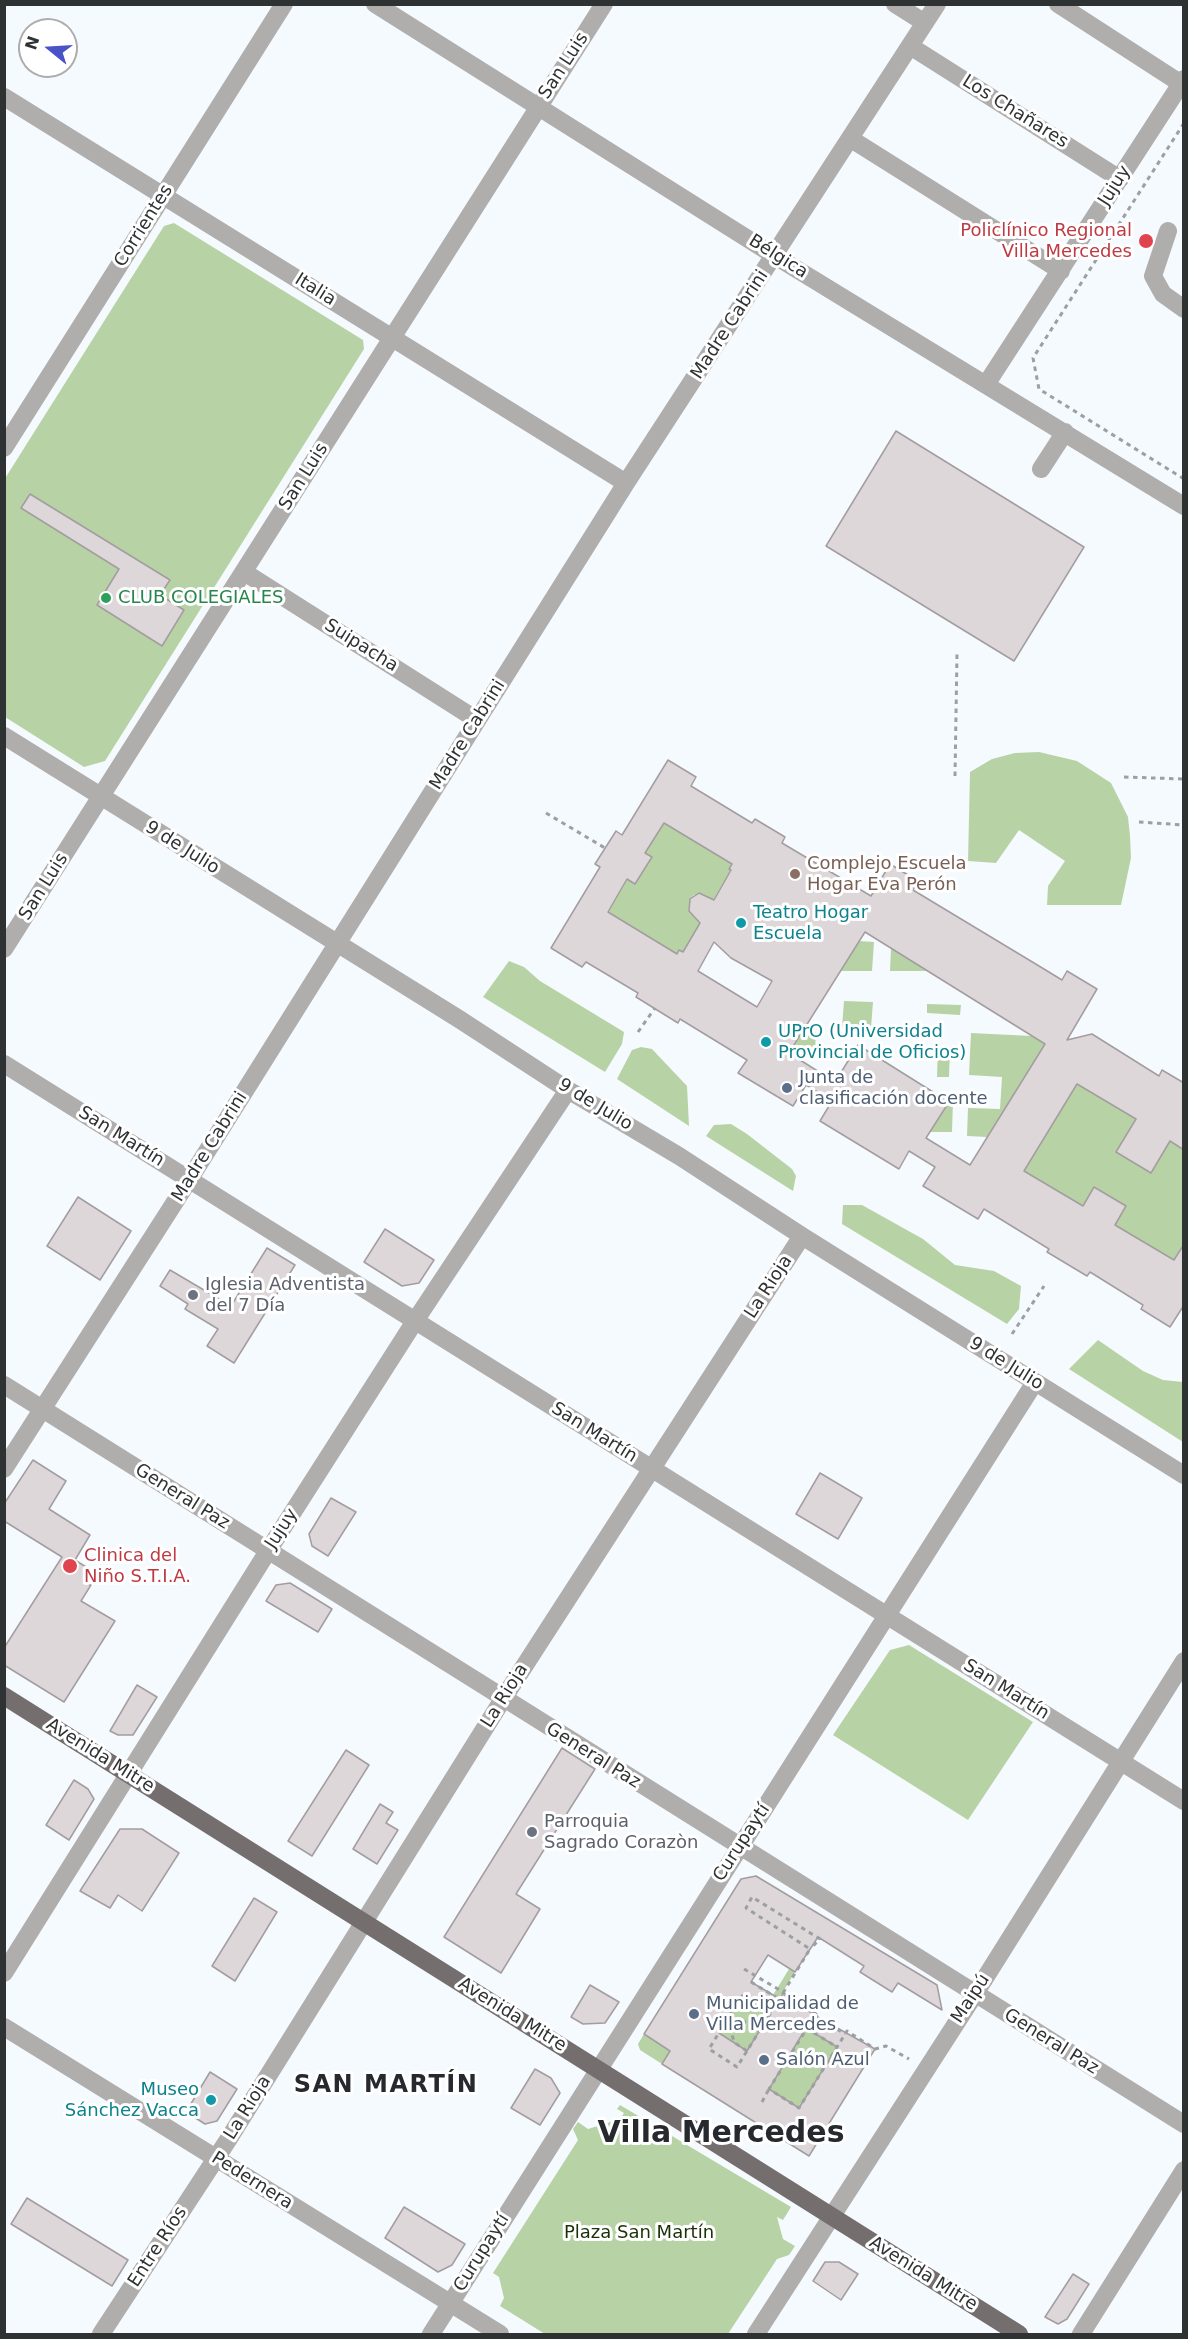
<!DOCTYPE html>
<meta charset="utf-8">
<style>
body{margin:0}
#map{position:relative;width:1188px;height:2339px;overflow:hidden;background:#f5faff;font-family:"DejaVu Sans",sans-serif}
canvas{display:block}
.frame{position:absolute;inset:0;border:6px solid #2f3233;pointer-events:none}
.north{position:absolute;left:18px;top:18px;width:60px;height:60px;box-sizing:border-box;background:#fff;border:2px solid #acadad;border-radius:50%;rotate:288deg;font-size:16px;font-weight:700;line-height:24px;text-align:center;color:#2f3233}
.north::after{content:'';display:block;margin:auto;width:21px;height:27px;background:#4952c7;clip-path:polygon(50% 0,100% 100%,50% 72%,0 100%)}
</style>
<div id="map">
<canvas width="1188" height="2339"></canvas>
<div class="frame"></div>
<div class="north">N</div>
</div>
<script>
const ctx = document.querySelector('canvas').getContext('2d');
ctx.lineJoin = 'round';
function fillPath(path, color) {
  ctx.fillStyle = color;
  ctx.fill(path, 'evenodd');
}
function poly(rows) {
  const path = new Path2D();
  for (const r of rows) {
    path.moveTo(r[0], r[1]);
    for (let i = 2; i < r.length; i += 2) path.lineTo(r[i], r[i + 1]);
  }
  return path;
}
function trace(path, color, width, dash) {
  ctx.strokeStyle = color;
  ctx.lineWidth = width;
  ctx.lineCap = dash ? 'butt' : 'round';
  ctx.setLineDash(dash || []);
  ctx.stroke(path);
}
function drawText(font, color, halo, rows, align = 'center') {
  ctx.font = font + ' "DejaVu Sans",sans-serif';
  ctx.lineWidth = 6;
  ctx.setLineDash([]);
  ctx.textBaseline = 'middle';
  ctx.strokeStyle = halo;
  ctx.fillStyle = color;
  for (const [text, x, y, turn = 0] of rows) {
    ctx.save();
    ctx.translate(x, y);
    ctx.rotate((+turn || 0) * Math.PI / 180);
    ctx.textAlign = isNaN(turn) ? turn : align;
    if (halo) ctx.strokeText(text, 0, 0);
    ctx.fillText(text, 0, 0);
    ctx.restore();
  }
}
fillPath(poly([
 [174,223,363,340,364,349,105,761,84,767,5,717,4,480,164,226],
 [1039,752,1077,761,1111,783,1128,817,1130,836,1131,858,1121,905,1047,905,1048,886,1065,861,1019,830,996,863,968,861,970,772,992,759,1015,753],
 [664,823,732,864,729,868,731,870,711,904,703,894,694,895,690,899,689,911,698,918,704,917,683,952,679,950,677,954,608,912,627,879,635,884,651,857,645,853],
 [859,941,874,942,872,971,840,971],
 [891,948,927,971,890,971],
 [509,961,524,967,540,981,624,1032,622,1044,605,1072,483,997],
 [844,1001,873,1002,871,1028,842,1027],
 [927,1004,961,1005,960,1015,927,1013],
 [803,1032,816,1032,815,1051,791,1051],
 [971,1033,1032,1036,1045,1044,987,1137,967,1136,968,1108,1000,1109,1002,1077,969,1075],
 [938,1046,950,1047,949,1077,937,1077],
 [641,1047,652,1049,687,1086,689,1126,617,1079,632,1050],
 [1077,1084,1136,1119,1117,1153,1151,1173,1170,1141,1183,1150,1183,1244,1174,1260,1115,1225,1126,1206,1095,1187,1083,1206,1024,1171],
 [953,1100,952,1132,930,1132,949,1102,947,1101],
 [731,1124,747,1134,792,1169,796,1176,793,1191,706,1136,714,1125],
 [843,1205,862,1205,923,1239,955,1265,994,1271,1021,1286,1019,1309,1007,1324,842,1224],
 [1098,1340,1143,1371,1163,1380,1183,1382,1183,1442,1069,1369],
 [909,1645,1033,1722,968,1820,833,1735,890,1650],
 [789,1969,795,1972,747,2051,735,2043,725,2060,709,2049,742,1995,765,2008],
 [806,2028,837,2047,799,2108,769,2089],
 [644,2034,670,2051,662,2064,640,2050,638,2044],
 [620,2105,791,2207,783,2220,777,2217,783,2239,795,2246,789,2255,777,2259,728,2334,545,2334,500,2306,504,2298,499,2277,493,2273,578,2140,573,2129,578,2122,588,2129,620,2119,624,2113,617,2109]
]), '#b7d3a5');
const building = poly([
 [896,431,1084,547,1014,661,826,546,896,431],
 [30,494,170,580,160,595,184,610,162,646,97,605,119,569,21,508,30,494],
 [668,760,696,777,691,786,752,823,755,819,785,837,782,843,871,896,890,864,918,881,913,890,1044,969,1062,980,1067,971,1097,989,1067,1040,1092,1034,1159,1076,1162,1070,1184,1083,1184,1150,1170,1141,1151,1173,1116,1152,1136,1119,1077,1084,1024,1171,1083,1206,1094,1187,1126,1206,1115,1225,1174,1260,1184,1244,1184,1305,1170,1327,1141,1309,1143,1305,1090,1272,1087,1276,1047,1252,1049,1249,984,1209,978,1219,923,1186,935,1167,909,1151,899,1169,820,1121,832,1101,806,1085,793,1106,738,1073,747,1060,680,1019,678,1023,636,997,638,993,586,962,582,967,551,948,600,867,595,864,616,831,622,835,668,760],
 [664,823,732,864,729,869,731,870,714,900,699,893,690,899,689,911,700,923,683,952,679,950,677,954,608,912,627,879,635,884,652,857,645,853,664,823],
 [865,932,1045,1044,970,1165,926,1138,949,1102,858,1045,835,1082,789,1053,865,932],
 [714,942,731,958,772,981,757,1007,698,971,714,942],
 [78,1197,131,1231,100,1280,47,1246,78,1197],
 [385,1229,434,1260,419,1283,402,1286,364,1262,385,1229],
 [267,1248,295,1265,234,1363,207,1346,218,1329,185,1309,188,1304,160,1286,170,1270,231,1306,267,1248],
 [33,1460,66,1481,49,1509,90,1535,75,1560,94,1572,87,1584,91,1585,81,1601,115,1621,64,1702,4,1665,4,1648,62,1557,4,1521,4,1504,33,1460],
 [820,1473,862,1498,838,1539,796,1514,820,1473],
 [331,1498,356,1512,328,1556,312,1546,309,1534,331,1498],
 [290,1583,332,1609,318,1632,266,1601,276,1585,290,1583],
 [137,1685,157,1697,133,1735,118,1735,110,1731,137,1685],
 [562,1748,595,1769,516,1894,540,1909,501,1973,444,1937,562,1748],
 [346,1750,369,1765,312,1856,288,1841,346,1750],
 [74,1780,88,1789,94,1799,69,1840,46,1825,74,1780],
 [380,1804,393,1812,386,1823,398,1830,377,1864,353,1849,380,1804],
 [120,1829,142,1829,179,1853,142,1911,118,1895,110,1908,80,1891,120,1829],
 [756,1876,937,1985,942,2010,898,1983,892,1992,860,1972,864,1966,818,1937,795,1972,768,1955,751,1982,780,1999,783,1993,814,2015,875,2049,809,2156,662,2064,670,2051,644,2034,741,1879,756,1876],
 [742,1995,771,2012,747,2051,719,2033,742,1995],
 [806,2028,837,2047,799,2108,769,2089,806,2028],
 [254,1898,277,1912,235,1981,212,1966,254,1898],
 [590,1985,619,2002,605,2023,583,2024,571,2017,590,1985],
 [535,2069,551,2078,560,2093,540,2125,511,2108,535,2069],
 [210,2072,237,2089,217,2121,205,2124,186,2112,210,2072],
 [27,2198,128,2260,112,2286,11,2224,27,2198],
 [404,2207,465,2244,452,2265,438,2272,385,2238,404,2207],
 [825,2262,839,2262,858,2274,841,2300,813,2281,825,2262],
 [1073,2274,1089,2284,1067,2319,1058,2324,1045,2317,1073,2274]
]);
fillPath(building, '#ded7da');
trace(building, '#a39d9f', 1.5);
trace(poly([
 [1184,123,1033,358,1039,389,1184,479],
 [955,776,957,653],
 [1124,777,1184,779],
 [546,813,605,848],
 [1139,822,1184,825],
 [638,1032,655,1008],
 [1012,1334,1044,1286],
 [744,1969,783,1992],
 [751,1982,779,1999],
 [783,1993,810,1949,746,1908,752,1897,820,1939,810,1949],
 [771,2012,742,1995,709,2049,737,2067,783,1993,816,2014,769,2089,799,2108,847,2031,875,2049,886,2046,909,2059],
 [814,2015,845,2034],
 [806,2028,837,2047],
 [747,2051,735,2043,726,2021,764,2023],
 [762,2102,769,2089]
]), '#9ca0a3', 3, [4.5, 4.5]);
trace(poly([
 [375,4,775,256,1184,506],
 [895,4,925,23],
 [1058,4,1180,83],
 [910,46,1120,179],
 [4,97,626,483],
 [851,139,1061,271],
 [1168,231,1153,276,1163,294,1184,309],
 [987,383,1184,79],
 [4,448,284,4],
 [1041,469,1065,432],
 [244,572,477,720],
 [4,736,459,1019,568,1090,679,1156,802,1236,1184,1475],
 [4,949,604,4],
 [4,1064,1184,1801],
 [4,1385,1184,2124],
 [4,1469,189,1180,626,483,937,4],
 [4,1973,268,1551,415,1321,568,1090],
 [4,2027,500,2334],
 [101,2334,228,2140,503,1699,802,1236],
 [431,2334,1035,1382],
 [756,2334,975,1994,1184,1661],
 [1081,2334,1184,2170]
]), '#b0adad', 18);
trace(poly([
 [4,1696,1019,2334]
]), '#746e6e', 18);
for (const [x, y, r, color] of [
 [1146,241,8,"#e0444e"],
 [106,598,6,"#2e9e5b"],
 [795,874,6,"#8d6e63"],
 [741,923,6,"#0f9aa8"],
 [766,1042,6,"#0f9aa8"],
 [787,1088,6,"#5c6f8a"],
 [193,1295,6,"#6b7280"],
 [70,1566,8,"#e0444e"],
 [532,1832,6,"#6b7280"],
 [694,2014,6,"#5c6f8a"],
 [764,2060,6,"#5c6f8a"],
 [211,2100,6,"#0f9aa8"]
]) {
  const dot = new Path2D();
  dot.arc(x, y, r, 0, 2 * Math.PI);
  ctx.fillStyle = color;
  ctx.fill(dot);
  trace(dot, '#fff', 2);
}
drawText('18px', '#2f3233', '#fff', [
 ["San Luis",564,66,-57],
 ["Los Chañares",1015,112,32],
 ["Jujuy",1115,186,-58],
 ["Corrientes",144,226,-58],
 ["Bélgica",778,257,32],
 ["Italia",315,290,32],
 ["Madre Cabrini",730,325,-57],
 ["San Luis",304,477,-58],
 ["Suipacha",361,646,32],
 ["Madre Cabrini",468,735,-58],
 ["9 de Julio",182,848,32],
 ["San Luis",44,887,-58],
 ["9 de Julio",595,1105,31],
 ["San Martín",121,1137,32],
 ["Madre Cabrini",210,1147,-58],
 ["La Rioja",769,1287,-57],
 ["9 de Julio",1006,1364,32],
 ["San Martín",594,1433,32],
 ["General Paz",182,1497,32],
 ["Jujuy",282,1529,-57],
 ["San Martín",1006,1690,32],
 ["La Rioja",505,1696,-58],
 ["Avenida Mitre",100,1756,32],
 ["General Paz",593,1756,32],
 ["Curupaytí",742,1843,-57],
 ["Maipú",971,1999,-57],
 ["Avenida Mitre",512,2015,32],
 ["General Paz",1051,2042,32],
 ["La Rioja",248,2108,-58],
 ["Pedernera",252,2181,32],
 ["Entre Ríos",158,2247,-57],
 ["Curupaytí",482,2253,-58],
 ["Avenida Mitre",923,2274,32]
]);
drawText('18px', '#be3a42', '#fff', [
 ["Policlínico Regional",1132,231],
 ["Villa Mercedes",1132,252],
 ["Clinica del",84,1556,"left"],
 ["Niño S.T.I.A.",84,1577,"left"]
], 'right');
drawText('18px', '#27864d', '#fff', [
 ["CLUB COLEGIALES",118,598]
], 'left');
drawText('18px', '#785e54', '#fff', [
 ["Complejo Escuela",807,864],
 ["Hogar Eva Perón",807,885]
], 'left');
drawText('18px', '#0d838f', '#fff', [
 ["Teatro Hogar",753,913],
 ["Escuela",753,934],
 ["UPrO (Universidad",778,1032],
 ["Provincial de Oficios)",778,1053],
 ["Museo",199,2090,"right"],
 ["Sánchez Vacca",199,2111,"right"]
], 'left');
drawText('18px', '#4e5e75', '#fff', [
 ["Junta de",799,1078],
 ["clasificación docente",799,1099],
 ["Municipalidad de",706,2004],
 ["Villa Mercedes",706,2025],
 ["Salón Azul",776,2060]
], 'left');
drawText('18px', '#5b616d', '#fff', [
 ["Iglesia Adventista",205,1285],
 ["del 7 Día",205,1306],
 ["Parroquia",544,1822],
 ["Sagrado Corazòn",544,1843]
], 'left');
drawText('18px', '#1a3105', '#fff', [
 ["Plaza San Martín",639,2233]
]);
ctx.letterSpacing = '1.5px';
drawText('bold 24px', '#262a2e', '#fff', [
 ["SAN MARTÍN",386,2086]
]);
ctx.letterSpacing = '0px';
drawText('bold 30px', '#262a2e', '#fff', [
 ["Villa Mercedes",721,2134]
]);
</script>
